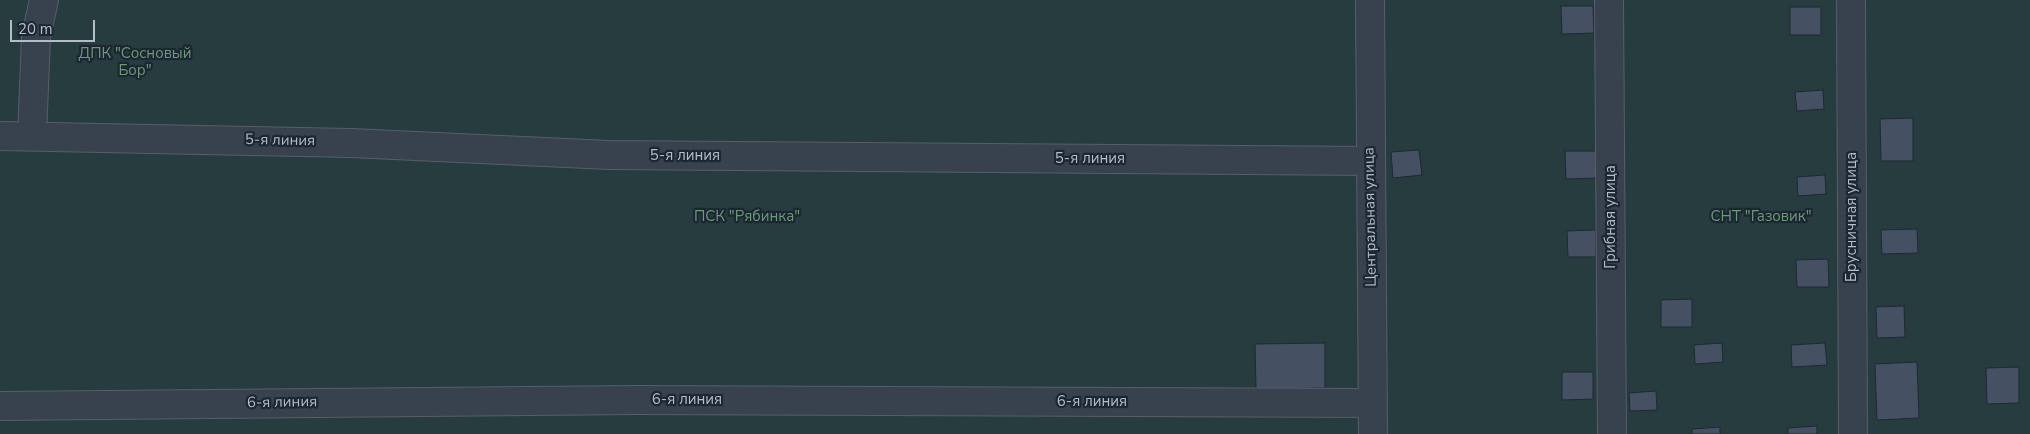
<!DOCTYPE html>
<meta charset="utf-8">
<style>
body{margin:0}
#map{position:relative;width:2030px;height:434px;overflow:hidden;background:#242f3e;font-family:"Nunito Sans",sans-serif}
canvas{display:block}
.scale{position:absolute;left:10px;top:20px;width:85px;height:22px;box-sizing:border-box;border:2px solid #b4bcc9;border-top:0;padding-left:6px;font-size:15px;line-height:18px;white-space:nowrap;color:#b4bcc9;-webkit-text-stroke:4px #1d2633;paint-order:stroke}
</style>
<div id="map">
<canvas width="2030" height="434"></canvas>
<div class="scale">20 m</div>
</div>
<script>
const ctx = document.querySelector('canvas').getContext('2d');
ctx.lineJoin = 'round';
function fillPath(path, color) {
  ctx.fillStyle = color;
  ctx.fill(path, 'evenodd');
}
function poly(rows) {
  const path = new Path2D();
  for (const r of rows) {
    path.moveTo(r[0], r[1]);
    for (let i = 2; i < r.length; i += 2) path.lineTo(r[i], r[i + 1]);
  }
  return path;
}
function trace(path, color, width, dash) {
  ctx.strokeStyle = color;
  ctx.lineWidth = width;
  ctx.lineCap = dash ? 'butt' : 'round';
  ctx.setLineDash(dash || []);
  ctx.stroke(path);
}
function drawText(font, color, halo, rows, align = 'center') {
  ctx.font = font + ' "Nunito Sans",sans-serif';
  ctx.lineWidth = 4.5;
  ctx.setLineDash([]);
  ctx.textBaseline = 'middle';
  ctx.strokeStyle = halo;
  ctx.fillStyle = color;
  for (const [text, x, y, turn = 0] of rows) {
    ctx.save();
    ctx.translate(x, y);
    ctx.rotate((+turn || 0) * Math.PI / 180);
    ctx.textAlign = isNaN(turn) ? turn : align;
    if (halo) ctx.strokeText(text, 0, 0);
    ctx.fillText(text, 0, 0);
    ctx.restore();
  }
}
fillPath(poly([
 [0,0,2030,0,2030,434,0,434]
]), '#263c3f');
const building = poly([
 [1561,6,1593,6,1594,33,1562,34,1561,6],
 [1790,7,1821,7,1821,35,1790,35,1790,7],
 [1823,90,1824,109,1797,111,1795,92,1823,90],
 [1913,118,1913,161,1881,161,1880,119,1913,118],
 [1419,150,1422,175,1393,178,1391,152,1419,150],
 [1565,151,1597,151,1597,178,1566,179,1565,151],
 [1825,175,1826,194,1798,196,1797,177,1825,175],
 [1917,229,1918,253,1882,254,1881,230,1917,229],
 [1596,230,1596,257,1568,257,1567,231,1596,230],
 [1828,259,1829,287,1797,287,1796,260,1828,259],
 [1692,299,1692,327,1661,327,1661,300,1692,299],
 [1904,306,1905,337,1877,338,1876,307,1904,306],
 [1325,343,1325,388,1256,389,1255,344,1325,343],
 [1722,343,1723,362,1695,364,1694,345,1722,343],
 [1825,343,1827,365,1792,367,1791,345,1825,343],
 [1917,362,1919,418,1877,420,1875,364,1917,362],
 [2019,367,2019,403,1987,404,1986,368,2019,367],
 [1562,372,1593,372,1593,399,1562,400,1562,372],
 [1656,391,1657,410,1630,411,1629,393,1656,391],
 [1817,426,1817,434,1788,434,1788,428,1817,426],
 [1720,427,1720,434,1692,434,1692,429,1720,427]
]);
fillPath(building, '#455162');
trace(building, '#1f2835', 1);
const minor = poly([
 [1370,0,1373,434],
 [1609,0,1612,434],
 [1851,0,1853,434],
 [0,136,351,143,609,155,1371,161],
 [32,136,36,36,44,0],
 [0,406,635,400,1373,403]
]);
trace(minor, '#565f6c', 30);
trace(minor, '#38414e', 28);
drawText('15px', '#6b9a76', '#1d2633', [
 ["ДПК \"Сосновый",135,54],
 ["Бор\"",135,71],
 ["ПСК \"Рябинка\"",747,217],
 ["СНТ \"Газовик\"",1761,217]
]);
drawText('15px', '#b4bcc9', '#1d2633', [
 ["5-я линия",280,141,1],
 ["5-я линия",685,156],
 ["5-я линия",1090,159],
 ["Центральная улица",1371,217,-91],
 ["Грибная улица",1611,217,-90],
 ["Брусничная улица",1852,217,-90],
 ["6-я линия",687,400],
 ["6-я линия",1092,402],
 ["6-я линия",282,403,-1]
]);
</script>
